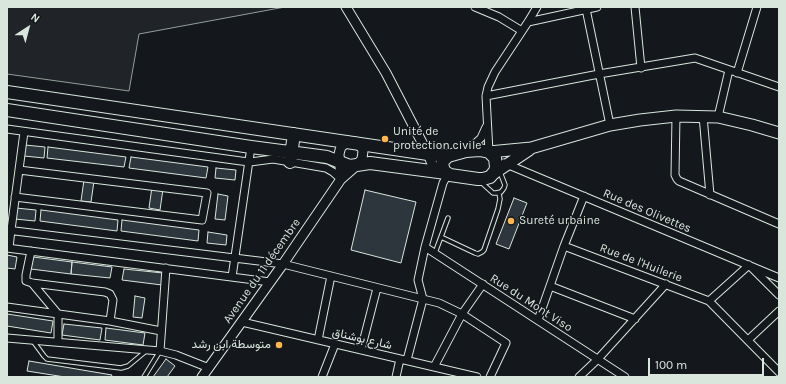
<!DOCTYPE html>
<meta charset="utf-8">
<style>
body{margin:0}
#map{position:relative;width:786px;height:384px;overflow:hidden;background:#14181c;font-family:Karla,sans-serif}
canvas{display:block}
.frame{position:absolute;inset:0;border:8px solid #d8e6dc;pointer-events:none}
.north{position:absolute;left:8px;top:8px;width:40px;height:40px;-webkit-text-stroke:3px #14181c;paint-order:stroke;rotate:36deg;font-size:11px;font-weight:700;line-height:16px;text-align:center;color:#d8e6dc}
.north::after{content:'';display:block;margin:auto;width:14px;height:18px;background:#d8e6dc;clip-path:polygon(50% 0,100% 100%,50% 72%,0 100%)}
.scale{position:absolute;left:648px;top:358px;width:116px;height:18px;box-sizing:border-box;border:2px solid #d8e6dc;border-top:0;padding-left:5px;font-size:12px;line-height:14px;white-space:nowrap;color:#d8e6dc;-webkit-text-stroke:3px #14181c;paint-order:stroke}
</style>
<div id="map">
<canvas width="786" height="384"></canvas>
<div class="frame"></div>
<div class="north">N</div>
<div class="scale">100 m</div>
</div>
<script>
const ctx = document.querySelector('canvas').getContext('2d');
ctx.lineJoin = 'round';
function fillPath(path, color) {
  ctx.fillStyle = color;
  ctx.fill(path, 'evenodd');
}
function poly(rows) {
  const path = new Path2D();
  for (const r of rows) {
    path.moveTo(r[0], r[1]);
    for (let i = 2; i < r.length; i += 2) path.lineTo(r[i], r[i + 1]);
  }
  return path;
}
function trace(path, color, width, dash) {
  ctx.strokeStyle = color;
  ctx.lineWidth = width;
  ctx.lineCap = dash ? 'butt' : 'round';
  ctx.setLineDash(dash || []);
  ctx.stroke(path);
}
function drawText(font, color, halo, rows, align = 'center') {
  ctx.font = font + ' Karla,Vazirmatn,sans-serif';
  ctx.lineWidth = 3;
  ctx.setLineDash([]);
  ctx.textBaseline = 'middle';
  ctx.strokeStyle = halo;
  ctx.fillStyle = color;
  for (const [text, x, y, turn = 0] of rows) {
    ctx.save();
    ctx.translate(x, y);
    ctx.rotate((+turn || 0) * Math.PI / 180);
    ctx.textAlign = isNaN(turn) ? turn : align;
    if (halo) ctx.strokeText(text, 0, 0);
    ctx.fillText(text, 0, 0);
    ctx.restore();
  }
}
const green = poly([
 [7,7,285,7,139,34,129,91,7,74,7,7]
]);
fillPath(green, '#202428');
trace(green, '#939e99', 1);
const building = poly([
 [25,145,45,147,44,158,24,156,25,145],
 [48,147,126,157,124,167,47,158,48,147],
 [131,157,208,167,206,178,129,168,131,157],
 [216,168,236,170,235,180,215,178,216,168],
 [84,180,94,181,91,202,81,201,84,180],
 [152,187,163,189,160,210,149,208,152,187],
 [365,190,416,202,401,263,351,250,365,190],
 [218,194,228,196,225,220,215,219,218,194],
 [514,198,527,203,509,249,496,244,514,198],
 [16,208,36,210,35,221,15,219,16,208],
 [41,210,118,220,117,231,40,221,41,210],
 [122,220,199,230,198,241,121,231,122,220],
 [208,232,227,235,226,245,207,243,208,232],
 [7,255,17,257,15,269,7,268,7,255],
 [33,257,72,262,71,274,31,269,33,257],
 [72,262,112,267,110,278,71,274,72,262],
 [124,269,163,273,162,285,122,280,124,269],
 [135,296,145,298,142,318,133,317,135,296],
 [7,314,53,321,51,333,7,326,7,314],
 [64,324,102,328,100,340,62,335,64,324],
 [106,328,145,333,143,345,105,340,106,328],
 [166,359,175,366,167,377,153,377,166,359],
 [29,361,112,375,111,377,65,377,27,371,29,361]
]);
fillPath(building, '#2c363c');
trace(building, '#d8e6dc', 1);
const service = poly([
 [482,183,493,193,496,193,501,192,504,188,505,185,500,172],
 [441,237,475,253,478,254,482,252,484,250,498,209,500,199,499,193],
 [435,253,448,218],
 [33,341,44,356,47,359,121,368,128,366,146,351],
 [144,377,160,351]
]);
const minor = poly([
 [475,7,499,17,522,31],
 [584,7,586,9,610,125],
 [635,7,641,68],
 [528,22,597,7],
 [737,73,757,7],
 [486,96,599,74,695,58,779,87],
 [676,116,675,175,677,179,679,181,779,224],
 [703,116,710,195],
 [718,117,729,70],
 [7,129,241,161,250,162,273,159,326,168,333,172,341,179],
 [468,150,481,138,486,127],
 [489,152,486,96,488,87,495,72,528,22,537,7],
 [504,163,779,278],
 [15,197,202,220,207,193,19,170],
 [7,230,283,264,439,303,462,314,506,343,490,377],
 [564,246,709,301],
 [425,247,625,377],
 [7,248,270,282],
 [9,248,11,230,24,132],
 [31,251,26,275,26,281,32,283,105,292,110,294,113,300,110,321],
 [232,277,251,147],
 [32,283,58,314,58,342],
 [550,286,635,319],
 [779,295,749,265,709,301,779,372],
 [7,307,110,321,161,331],
 [538,320,564,246,584,196],
 [242,322,477,377],
 [7,338,160,351,176,355,209,368],
 [318,340,331,276],
 [748,340,779,311],
 [361,350,377,288],
 [160,351,166,268],
 [407,360,423,299,418,280,425,247,443,183,448,174],
 [434,367,462,314,483,284],
 [322,377,335,344],
 [396,377,400,359],
 [579,377,598,359,666,284]
]);
const tertiary = poly([
 [346,7,386,73,428,154,435,171],
 [341,179,339,154,340,150,341,147,348,141],
 [202,377,283,264,341,179,357,165,362,159,363,151,362,148,356,142]
]);
const primary = poly([
 [489,152,531,148,610,125,640,120,676,116,718,117,752,125,779,133],
 [493,174,529,150]
]);
const trunk = poly([
 [7,92,428,154,448,156],
 [7,110,251,147,327,157,350,166,370,163,446,173],
 [480,150,489,152,495,158,496,167,495,171,490,177,483,179,478,179,450,175,444,171,442,164,443,161,448,156,466,151,480,150],
 [290,162,294,134]
]);
trace(service, '#d8e6dc', 5.5);
trace(minor, '#d8e6dc', 9);
trace(tertiary, '#d8e6dc', 11);
trace(primary, '#d8e6dc', 13);
trace(trunk, '#d8e6dc', 14);
trace(service, '#14181c', 3.5);
trace(minor, '#14181c', 7);
trace(tertiary, '#14181c', 9);
trace(primary, '#14181c', 11);
trace(trunk, '#14181c', 12);
for (const [x, y, r, color] of [
 [385,139,4,"#ffb74d"],
 [511,221,4,"#ffb74d"],
 [279,345,4,"#ffb74d"]
]) {
  const dot = new Path2D();
  dot.arc(x, y, r, 0, 2 * Math.PI);
  ctx.fillStyle = color;
  ctx.fill(dot);
  trace(dot, '#14181c', 1.5);
}
drawText('12px', '#d8e6dc', '#14181c', [
 ["Unité de",393,132],
 ["protection civile",393,146],
 ["Sureté urbaine",519,221],
 ["متوسطة ابن رشد",271,345,"right"]
], 'left');
drawText('12px', '#d8e6dc', '#14181c', [
 ["Rue des Olivettes",647,211,23],
 ["Rue de l'Huilerie",641,263,21],
 ["Avenue du 11 décembre",262,271,-55],
 ["Rue du Mont Viso",531,303,33],
 ["شارع بوشناق",362,339,13]
]);
</script>
